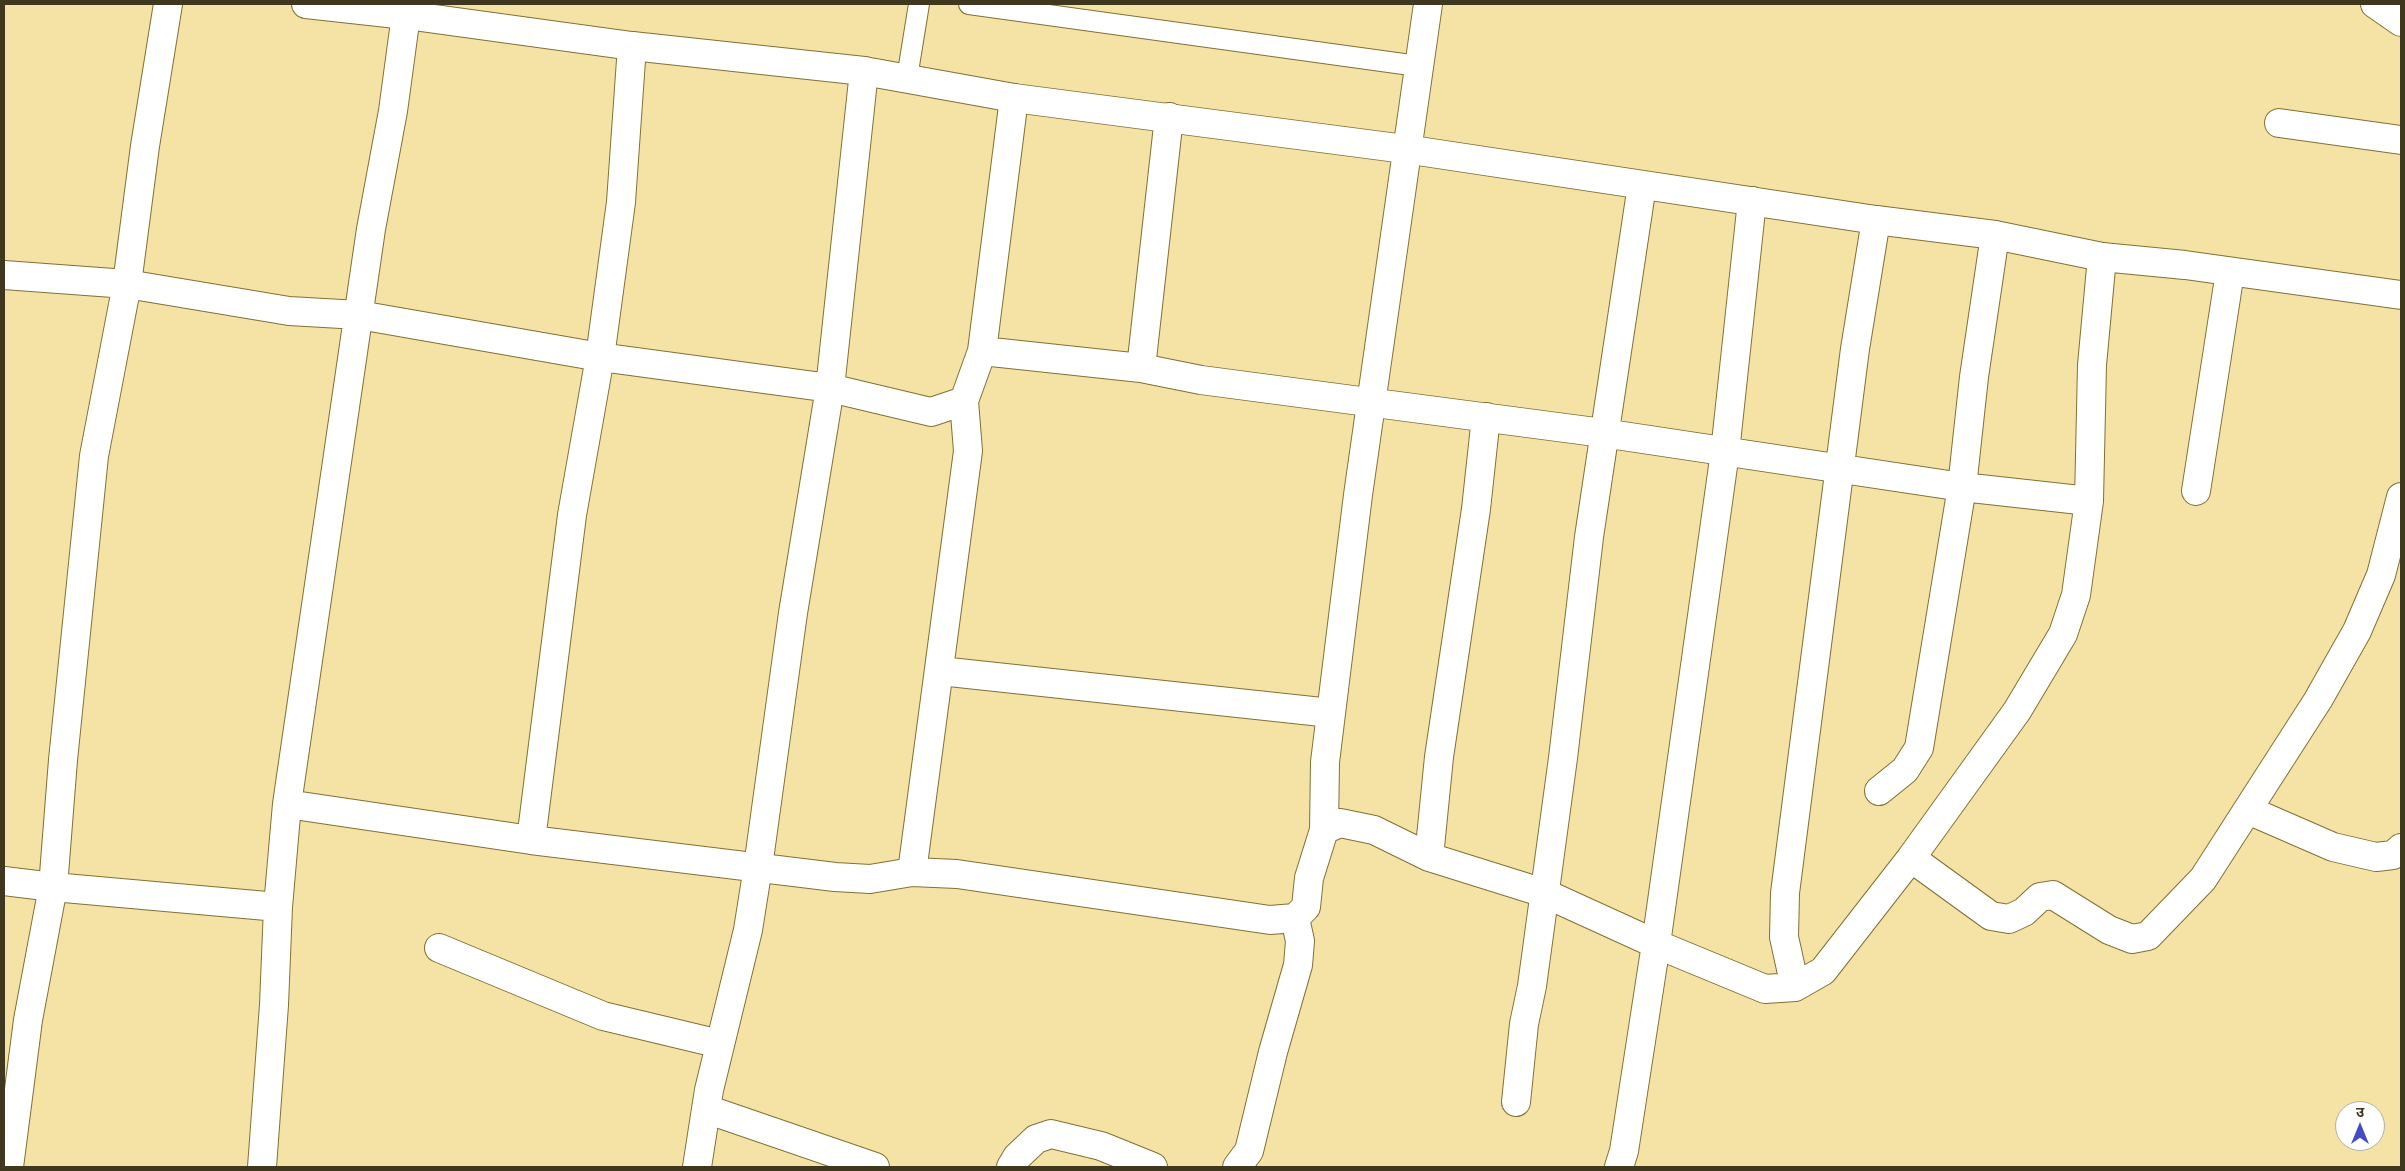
<!DOCTYPE html>
<meta charset="utf-8">
<style>
body{margin:0}
#map{position:relative;width:2405px;height:1171px;overflow:hidden;background:#f4e3a5;font-family:"Source Serif 4","Noto Sans Devanagari",serif}
canvas{display:block}
.frame{position:absolute;inset:0;border:5px solid #3f381f;pointer-events:none}
.north{position:absolute;left:2335px;top:1101px;width:50px;height:50px;box-sizing:border-box;background:#fff;border:1px solid #b2afa5;border-radius:50%;rotate:0deg;font-size:14px;font-weight:700;line-height:20px;text-align:center;color:#3f381f}
.north::after{content:'';display:block;margin:auto;width:18px;height:22px;background:#454cc1;clip-path:polygon(50% 0,100% 100%,50% 72%,0 100%)}
</style>
<div id="map">
<canvas width="2405" height="1171"></canvas>
<div class="frame"></div>
<div class="north">उ</div>
</div>
<script>
const ctx = document.querySelector('canvas').getContext('2d');
ctx.lineJoin = 'round';
function poly(rows) {
  const path = new Path2D();
  for (const r of rows) {
    path.moveTo(r[0], r[1]);
    for (let i = 2; i < r.length; i += 2) path.lineTo(r[i], r[i + 1]);
  }
  return path;
}
function trace(path, color, width, dash) {
  ctx.strokeStyle = color;
  ctx.lineWidth = width;
  ctx.lineCap = dash ? 'butt' : 'round';
  ctx.setLineDash(dash || []);
  ctx.stroke(path);
}
const lane = poly([
 [969,4,1418,66],
 [907,78,919,4]
]);
const street = poly([
 [2375,4,2401,22],
 [2279,123,2401,140],
 [4,275,127,284,289,311,359,315,600,357,830,388,931,412,964,401,982,351,1014,98],
 [982,351,1141,368,1201,380,1603,433,1962,487,2089,501],
 [1141,368,1169,117],
 [2196,491,2230,272],
 [940,671,1331,713],
 [1879,791,1905,770,1919,748,1962,487,1974,377,1995,235],
 [287,804,371,229,393,111,406,15],
 [2248,810,2333,847,2376,857,2393,855,2401,848],
 [1324,830,1325,762,1358,495,1428,4],
 [531,840,572,515,600,357,621,202,632,46],
 [1429,857,1439,757,1476,509,1486,417],
 [1911,858,1991,916,2009,919,2024,912,2040,897,2053,895,2109,930,2132,939,2148,936,2203,879,2318,700,2357,631,2381,575,2401,497],
 [912,872,968,451,964,401],
 [4,881,53,887,278,907,287,804,531,840,835,877,870,879,912,872,957,874,1270,920,1295,918,1306,907,1309,878,1324,830,1340,823,1374,830,1429,857,1544,893,1656,944,1765,989,1795,987,1823,971,1911,858,2017,711,2063,634,2076,595,2089,501,2092,365,2102,257],
 [439,948,603,1016,720,1044],
 [1795,987,1784,937,1785,893,1855,349,1876,220],
 [1516,1102,1524,1024,1532,986,1563,758,1589,537,1642,185],
 [706,1109,875,1167],
 [9,1167,28,1020,53,887,63,760,94,456,127,284,145,146,168,4],
 [262,1167,274,1005,278,907],
 [697,1167,709,1090,748,930,758,867,793,613,830,388,864,71],
 [1011,1167,1017,1157,1036,1139,1051,1134,1101,1146,1153,1167],
 [1237,1167,1249,1151,1273,1052,1298,965,1300,941,1295,918],
 [1619,1167,1624,1151,1656,944,1725,452,1752,201]
]);
const secondary = poly([
 [306,4,406,15,632,46,864,71,1014,98,1405,149,1876,220,1995,235,2102,257,2185,265,2401,295]
]);
trace(lane, '#817135', 22);
trace(street, '#817135', 30);
trace(secondary, '#817135', 30);
trace(lane, '#fff', 20);
trace(street, '#fff', 28);
trace(secondary, '#fff', 28);
</script>
